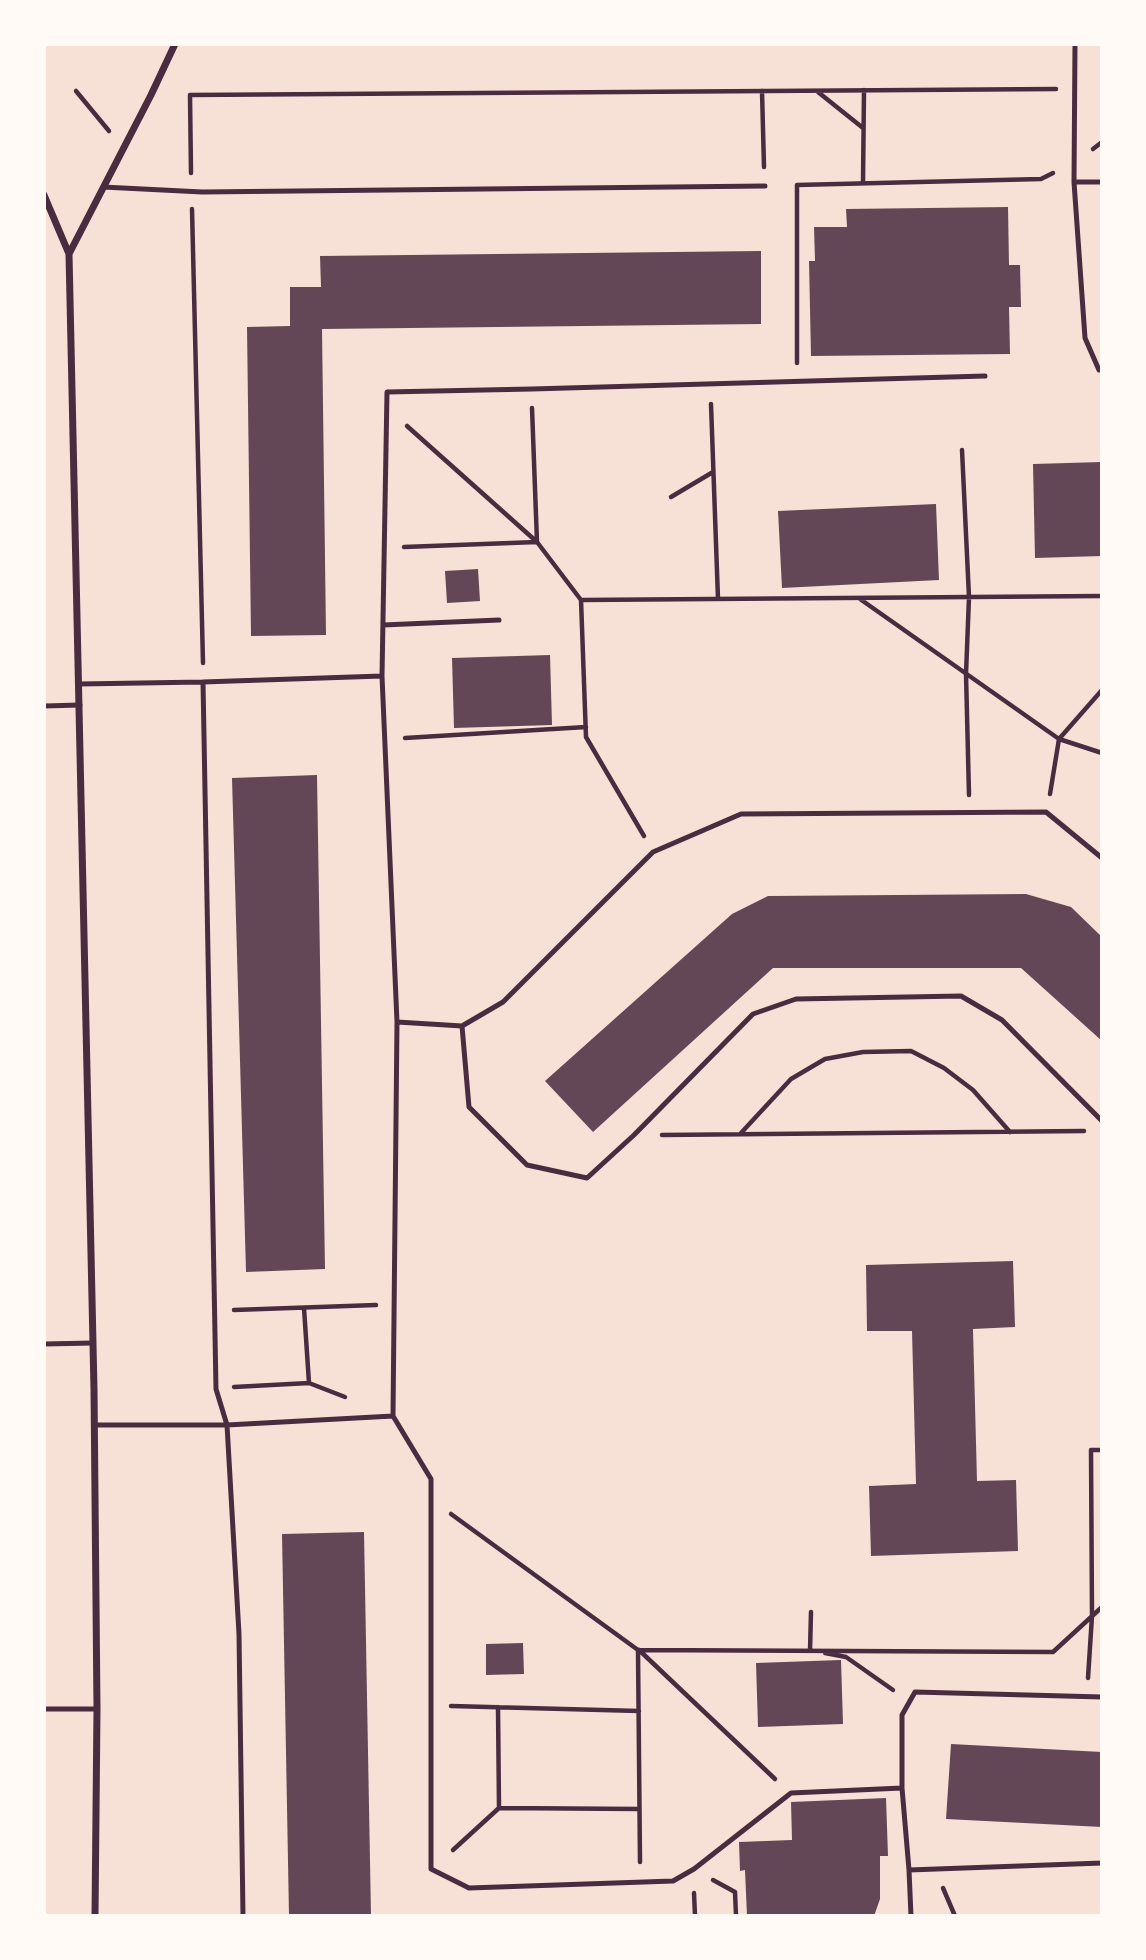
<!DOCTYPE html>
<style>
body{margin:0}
#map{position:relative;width:1146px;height:1960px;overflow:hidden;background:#f7e1d7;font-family:"Open Sans",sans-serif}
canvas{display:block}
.frame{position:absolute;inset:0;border:46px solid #fffaf5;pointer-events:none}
</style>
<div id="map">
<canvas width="1146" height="1960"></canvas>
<div class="frame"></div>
</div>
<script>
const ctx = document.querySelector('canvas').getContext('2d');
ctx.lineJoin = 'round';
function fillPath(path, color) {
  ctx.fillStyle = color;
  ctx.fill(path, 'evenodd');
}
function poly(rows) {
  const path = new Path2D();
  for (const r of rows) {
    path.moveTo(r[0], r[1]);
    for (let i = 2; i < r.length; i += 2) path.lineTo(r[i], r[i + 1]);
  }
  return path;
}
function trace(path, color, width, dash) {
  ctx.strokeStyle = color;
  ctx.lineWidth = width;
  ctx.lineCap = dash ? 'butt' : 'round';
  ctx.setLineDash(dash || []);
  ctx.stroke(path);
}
fillPath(poly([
 [1008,207,1009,265,1020,265,1021,307,1009,307,1010,354,811,356,809,261,815,261,814,227,847,227,846,209],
 [761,251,761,324,322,329,326,635,251,636,247,327,290,326,290,287,321,287,320,256],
 [1102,462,1102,556,1035,558,1033,464],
 [936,504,939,580,782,588,778,511],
 [478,569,480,601,447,603,445,571],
 [550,655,552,725,454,728,452,658],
 [317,775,325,1269,246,1272,232,778],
 [1026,894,1071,907,1102,937,1102,1041,1021,968,773,968,593,1132,545,1081,732,914,768,896],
 [1013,1261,1015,1327,973,1329,977,1481,1016,1480,1018,1551,871,1556,869,1486,916,1484,912,1331,867,1331,866,1265],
 [364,1532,371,1916,289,1916,282,1534],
 [523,1643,524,1674,486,1675,486,1644],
 [841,1660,843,1724,758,1727,756,1663],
 [951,1744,1102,1752,1102,1827,946,1819],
 [886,1798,888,1856,880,1856,880,1899,874,1916,747,1916,745,1870,740,1871,739,1842,792,1840,791,1802]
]), '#644757');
trace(poly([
 [76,91,109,131],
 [762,91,764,167],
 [818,92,863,128],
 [1093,149,1102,142],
 [191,173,190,95,1056,89],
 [863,183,864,90],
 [192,209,203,663],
 [797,363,797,185,1041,179,1053,173],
 [711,404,718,599],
 [407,426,537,542,581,600],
 [962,450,969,597,966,674,969,795],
 [671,497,713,472],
 [404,547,537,542,532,408],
 [860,599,1059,739,1102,753],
 [405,738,586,727],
 [1050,794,1059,739,1102,690],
 [644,836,586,737,581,600,1102,596],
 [741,1133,791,1079,825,1059,863,1052,911,1051,944,1068,973,1090,1010,1132],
 [662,1135,1084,1131],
 [304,1308,309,1383],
 [234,1310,376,1305],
 [234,1387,309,1383,345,1397],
 [451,1514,638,1650,1053,1652,1102,1607],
 [811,1612,810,1651,813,1651],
 [638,1650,640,1862],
 [639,1650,775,1779],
 [825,1653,846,1657,893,1690],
 [1088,1678,1092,1616,1091,1450,1102,1450],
 [451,1706,639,1711],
 [498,1707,499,1808,639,1809],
 [453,1850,499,1808],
 [713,1880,735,1892,736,1916],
 [943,1888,955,1916],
 [694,1893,695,1916]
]), '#4a2c40', 4.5);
trace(poly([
 [1075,44,1074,182,1085,338,1099,370,1102,370],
 [1074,182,1102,182],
 [103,187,202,192,765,186],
 [383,625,499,620],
 [382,676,397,1022,393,1416,431,1479,431,1869,469,1888,673,1881,694,1869,791,1793,902,1788],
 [203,682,216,1389,227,1425,239,1634,243,1916],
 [79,684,203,682,382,676,387,392,532,389,985,376],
 [44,706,80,705],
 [1102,858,1046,812,741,814,653,852,503,1002,462,1026,469,1107,527,1165,587,1178,634,1135,753,1014,796,999,961,996,1002,1020,1102,1121],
 [397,1022,462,1026],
 [44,1344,93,1343],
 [95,1425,227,1425,393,1416],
 [44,1709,97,1709],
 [909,1870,1102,1863],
 [911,1916,909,1870,902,1788,902,1715,915,1692,1102,1697]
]), '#4a2c40', 5);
trace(poly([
 [44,195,69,254,94,1389,97,1709,95,1916],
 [69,254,151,95,175,44]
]), '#4a2c40', 7);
</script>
